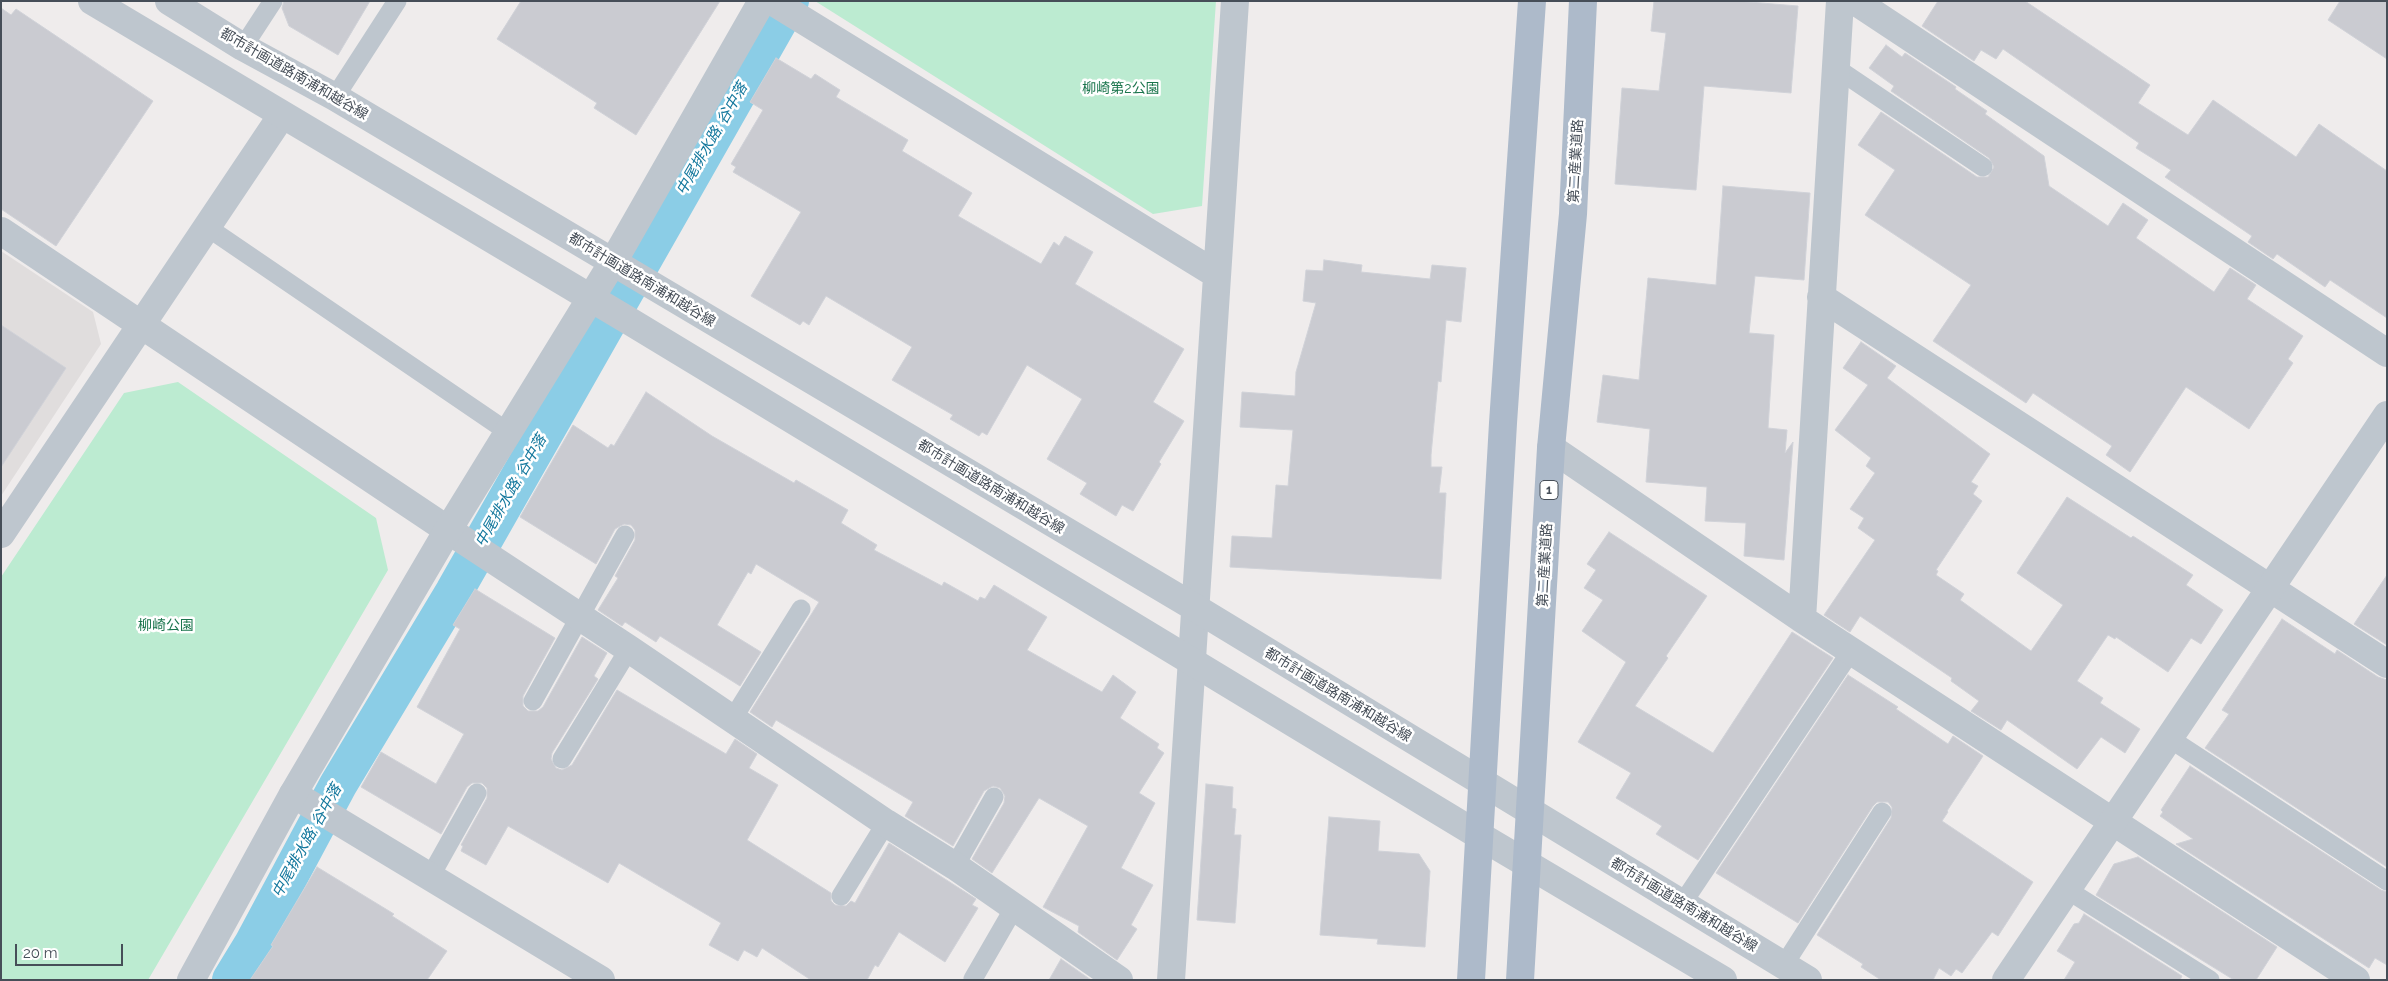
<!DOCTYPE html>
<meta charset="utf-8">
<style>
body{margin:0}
#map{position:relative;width:2388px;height:981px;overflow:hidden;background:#efecec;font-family:Raleway,sans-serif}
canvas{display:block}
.frame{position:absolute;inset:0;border:2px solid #464e58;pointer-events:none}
.scale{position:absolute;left:15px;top:944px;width:108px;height:22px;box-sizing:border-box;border:2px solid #464e58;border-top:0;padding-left:6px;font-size:15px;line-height:18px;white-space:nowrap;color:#464e58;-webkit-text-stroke:4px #fff;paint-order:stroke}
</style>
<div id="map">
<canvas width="2388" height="981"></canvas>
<div class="frame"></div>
<div class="scale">20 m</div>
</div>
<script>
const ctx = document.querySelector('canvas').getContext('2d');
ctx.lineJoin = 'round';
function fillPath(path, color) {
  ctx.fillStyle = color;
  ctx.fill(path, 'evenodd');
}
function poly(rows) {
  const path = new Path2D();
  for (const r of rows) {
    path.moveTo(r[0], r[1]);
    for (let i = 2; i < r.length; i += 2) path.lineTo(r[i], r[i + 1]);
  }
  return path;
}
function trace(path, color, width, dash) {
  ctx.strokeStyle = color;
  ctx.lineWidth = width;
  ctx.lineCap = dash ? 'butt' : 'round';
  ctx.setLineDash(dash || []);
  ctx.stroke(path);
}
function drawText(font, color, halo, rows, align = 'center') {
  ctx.font = font + ' Raleway,"Noto Sans JP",sans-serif';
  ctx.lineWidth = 5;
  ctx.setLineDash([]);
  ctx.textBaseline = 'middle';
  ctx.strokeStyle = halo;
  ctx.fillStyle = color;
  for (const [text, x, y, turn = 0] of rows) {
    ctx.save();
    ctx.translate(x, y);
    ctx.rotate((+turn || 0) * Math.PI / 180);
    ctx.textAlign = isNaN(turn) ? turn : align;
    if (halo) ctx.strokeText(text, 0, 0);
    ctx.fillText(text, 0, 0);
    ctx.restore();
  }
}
fillPath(poly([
 [1,251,93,312,101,344,1,496]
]), '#e0dddd');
fillPath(poly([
 [815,1,1216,1,1202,206,1153,214],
 [178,382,376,518,388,570,148,980,1,980,1,577,124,393]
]), '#bcebd1');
trace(poly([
 [231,980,253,944,338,785,454,592,790,1]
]), '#8bcde6', 38);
const building = poly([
 [284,1,370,1,338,55,289,26,282,8,284,1],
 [521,1,720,1,636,135,594,108,597,103,497,39,521,1],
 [1654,1,1737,1,1798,6,1791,93,1704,86,1696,190,1615,184,1622,88,1659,91,1666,33,1651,31,1654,1],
 [1938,1,2025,1,2150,85,2138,103,2188,135,2213,100,2296,157,2319,124,2387,171,2387,318,2330,280,2325,287,2277,254,2273,259,2248,242,2252,236,2165,177,2171,170,2136,148,2139,143,2003,49,1996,59,1981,50,1974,61,1922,26,1938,1],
 [2340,1,2387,1,2387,59,2328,20,2340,1],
 [1,8,11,15,16,9,153,101,56,246,1,209,1,8],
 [1886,45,1902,57,1905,53,1956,87,1955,89,1987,111,1985,114,2044,156,2049,186,2108,226,2123,203,2148,220,2136,238,2214,292,2230,268,2256,285,2247,299,2303,336,2288,359,2293,363,2249,429,2186,387,2130,472,2106,455,2112,446,2033,393,2026,403,1933,341,1971,285,1865,215,1895,170,1858,145,1881,112,1977,177,1988,177,1994,167,1989,158,1891,91,1894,86,1869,68,1886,45],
 [776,58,811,79,815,74,840,90,836,97,908,140,902,151,972,193,958,216,1041,264,1054,242,1059,246,1065,236,1093,252,1075,284,1184,349,1153,402,1184,421,1159,462,1161,464,1133,511,1122,505,1116,516,1080,494,1087,483,1047,459,1082,399,1027,365,987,435,982,432,979,436,950,419,953,415,892,380,912,347,826,296,809,325,803,321,800,325,751,296,801,212,733,172,736,167,731,164,763,110,750,102,776,58],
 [1723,186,1810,193,1804,280,1755,276,1749,333,1774,335,1768,428,1787,430,1785,453,1793,442,1784,560,1744,556,1746,523,1705,521,1707,487,1646,482,1650,429,1597,422,1603,375,1639,380,1648,278,1716,285,1723,186],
 [1324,260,1362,265,1361,272,1430,279,1432,265,1466,268,1461,322,1446,320,1441,382,1438,381,1431,455,1431,467,1442,467,1439,493,1446,493,1441,579,1230,567,1232,536,1272,538,1276,485,1288,486,1293,430,1240,427,1242,392,1295,396,1296,372,1316,303,1303,301,1306,270,1323,271,1324,260],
 [1,325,66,368,1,467,1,325],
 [1861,342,1896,366,1887,378,1990,454,1971,482,1978,486,1973,494,1982,501,1936,570,1938,571,1936,575,1964,594,1960,600,2031,651,2063,605,2017,573,2067,497,2131,538,2133,536,2193,575,2186,585,2223,610,2201,644,2191,638,2168,672,2116,637,2115,639,2108,635,2077,681,2103,698,2100,703,2140,729,2125,753,2101,737,2077,769,2007,720,2001,730,1971,711,1979,701,1951,681,1952,678,1860,616,1850,632,1824,615,1875,540,1858,528,1864,518,1850,509,1875,473,1866,466,1871,458,1835,430,1868,385,1843,368,1861,342],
 [646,392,712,436,794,483,796,480,848,510,841,523,877,545,874,550,942,586,944,582,978,601,980,597,985,599,994,585,1047,617,1027,650,1102,692,1113,675,1136,692,1120,718,1159,744,1157,748,1164,753,1139,793,1155,803,1121,868,1153,885,1131,925,1137,929,1117,960,1078,932,1079,926,1043,907,1088,826,1039,798,992,873,972,859,1004,803,1005,796,1000,788,993,786,984,791,953,846,905,816,913,802,776,720,772,727,750,712,819,602,756,564,751,574,748,572,717,625,761,652,740,686,660,636,656,642,625,622,622,626,598,610,618,578,615,576,635,540,635,530,631,525,624,524,615,529,596,564,520,517,573,425,608,448,611,444,614,446,646,392],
 [1609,532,1707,596,1666,656,1668,658,1635,706,1713,753,1792,632,1833,658,1698,860,1656,834,1662,826,1616,798,1631,773,1578,742,1626,662,1582,631,1603,600,1584,588,1596,570,1587,564,1609,532],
 [2387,575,2387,645,2354,624,2387,575],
 [475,589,555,638,523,696,523,706,528,711,538,711,543,707,582,637,607,653,594,676,598,679,552,753,551,759,556,768,562,770,572,765,617,690,726,754,735,739,757,754,749,768,778,785,747,840,831,893,831,901,835,905,846,906,851,901,855,903,889,843,976,899,972,905,978,908,945,962,899,932,878,967,875,965,867,980,811,980,762,948,757,957,744,950,738,961,709,945,721,923,619,863,608,883,508,826,486,865,461,851,463,846,461,845,487,798,487,788,482,783,472,783,467,787,441,834,361,787,381,752,436,784,464,734,417,707,460,629,453,625,475,589],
 [2282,619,2335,654,2337,650,2378,677,2387,680,2387,867,2205,748,2229,714,2222,710,2282,619],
 [1848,675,1898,707,1896,709,1948,744,1953,736,1983,756,1947,811,1948,812,1942,821,2033,882,1998,936,1992,932,1962,973,1956,969,1951,976,1939,968,1933,980,1881,980,1861,967,1863,964,1817,935,1891,818,1892,807,1888,802,1877,802,1873,806,1798,923,1716,873,1848,675],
 [2190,766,2381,890,2387,892,2387,965,2375,958,2369,968,2176,844,2193,839,2160,816,2163,812,2161,810,2190,766],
 [1206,784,1233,787,1232,808,1236,809,1234,835,1241,835,1235,923,1197,920,1206,784],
 [1329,817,1380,821,1378,851,1419,854,1430,871,1425,947,1377,944,1378,939,1320,935,1329,817],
 [2138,857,2277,947,2256,980,2234,980,2096,895,2114,864,2138,857],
 [317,867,394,914,392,916,447,951,427,980,250,980,273,946,271,945,317,867],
 [2084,914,2182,976,2180,980,2064,980,2075,962,2057,951,2074,924,2079,923,2084,914],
 [1061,959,1091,980,1049,980,1061,959]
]);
fillPath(building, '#cacbd1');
trace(building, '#d0d2d8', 1);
trace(poly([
 [243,47,273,1],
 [1836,68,1983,167],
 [335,97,397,1],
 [207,227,508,432],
 [533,701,625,535],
 [732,720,801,609],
 [2169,738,2387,881],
 [562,759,629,649],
 [955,866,994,797],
 [430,877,477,793],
 [2066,889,2210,980],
 [841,896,886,823],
 [1682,904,1851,651],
 [1784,965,1882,812],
 [973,979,1014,908]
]), '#bec6ce', 19);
trace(poly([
 [772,1,1216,274],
 [1855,1,2387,353],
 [1,231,448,530,629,649,886,823,955,866,1119,980],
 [1821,297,2387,664],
 [1551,448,1802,619,2356,980],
 [1,534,282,115],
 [1802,619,1840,1],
 [293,794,601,980],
 [1171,980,1235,1]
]), '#bec6ce', 28);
trace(poly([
 [92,1,631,322,1480,836,1723,980],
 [169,1,243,47,335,97,1194,607,1808,980],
 [191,980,293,794,448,530,613,262,762,1],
 [2006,980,2387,415]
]), '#bec6ce', 28);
trace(poly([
 [1471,980,1503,423,1532,1],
 [1520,980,1551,448,1573,214,1583,1]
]), '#adbaca', 28);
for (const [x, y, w] of [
 [1549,490,18]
]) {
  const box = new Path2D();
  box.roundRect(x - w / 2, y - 9.5, w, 19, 4);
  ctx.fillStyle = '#fff';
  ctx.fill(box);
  trace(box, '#464e58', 1);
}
drawText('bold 12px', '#464e58', null, [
 ["1",1549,490]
]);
drawText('14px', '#464e58', '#fff', [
 ["都市計画道路南浦和越谷線",294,74,30],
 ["第二産業道路",1576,161,-87],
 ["都市計画道路南浦和越谷線",642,280,31],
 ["都市計画道路南浦和越谷線",991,487,31],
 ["第二産業道路",1545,565,-87],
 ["都市計画道路南浦和越谷線",1338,695,31],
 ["都市計画道路南浦和越谷線",1684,905,31]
]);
drawText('14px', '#1b754d', '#fff', [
 ["柳崎第2公園",1121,89],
 ["柳崎公園",166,626]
]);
drawText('italic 15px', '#14789d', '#fff', [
 ["中尾排水路; 谷中落",712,139,-60],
 ["中尾排水路; 谷中落",511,491,-60],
 ["中尾排水路; 谷中落",307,841,-61]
]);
</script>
